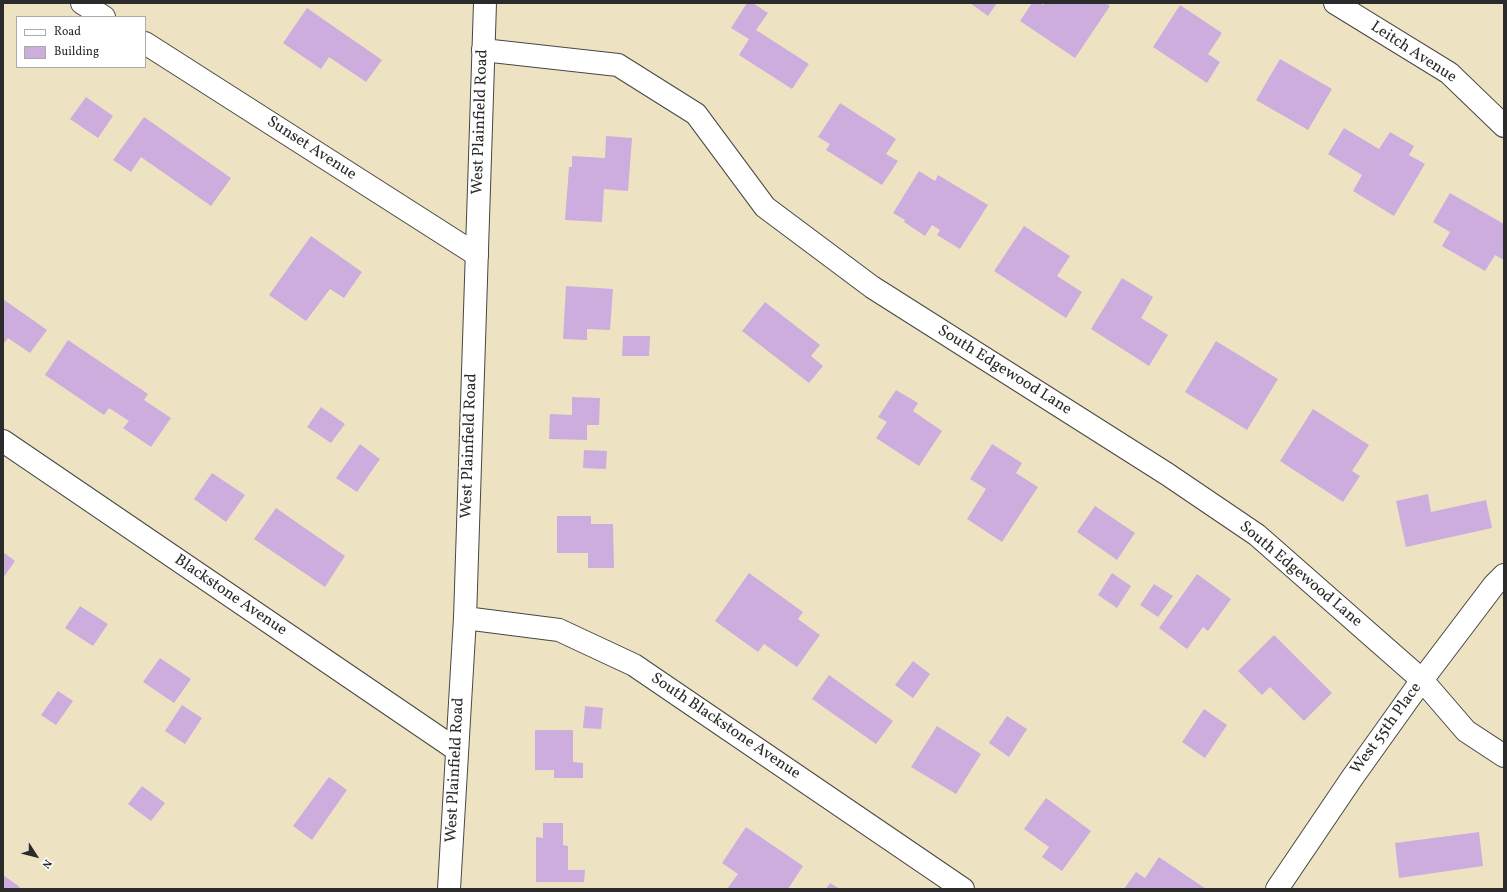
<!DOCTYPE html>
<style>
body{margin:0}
#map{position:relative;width:1507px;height:892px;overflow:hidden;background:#ede3c3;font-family:Vollkorn,serif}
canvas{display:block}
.frame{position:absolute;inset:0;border:4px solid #2b2b2b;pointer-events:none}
.legend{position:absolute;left:16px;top:16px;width:130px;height:52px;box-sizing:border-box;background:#fff;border:1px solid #aaa;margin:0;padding:5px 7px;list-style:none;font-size:12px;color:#2b2b2b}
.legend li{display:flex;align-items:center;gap:8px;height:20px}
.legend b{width:20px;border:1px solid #aaa}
.north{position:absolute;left:16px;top:836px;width:40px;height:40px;-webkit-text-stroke:3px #fff;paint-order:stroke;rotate:126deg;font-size:11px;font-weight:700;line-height:16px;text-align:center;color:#2b2b2b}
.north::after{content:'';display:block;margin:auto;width:14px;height:18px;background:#2b2b2b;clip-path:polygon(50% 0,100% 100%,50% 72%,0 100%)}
</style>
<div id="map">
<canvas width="1507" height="892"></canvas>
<div class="frame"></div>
<ul class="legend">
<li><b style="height:5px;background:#fff"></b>Road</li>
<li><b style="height:11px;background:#cdadde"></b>Building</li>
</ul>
<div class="north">N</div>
</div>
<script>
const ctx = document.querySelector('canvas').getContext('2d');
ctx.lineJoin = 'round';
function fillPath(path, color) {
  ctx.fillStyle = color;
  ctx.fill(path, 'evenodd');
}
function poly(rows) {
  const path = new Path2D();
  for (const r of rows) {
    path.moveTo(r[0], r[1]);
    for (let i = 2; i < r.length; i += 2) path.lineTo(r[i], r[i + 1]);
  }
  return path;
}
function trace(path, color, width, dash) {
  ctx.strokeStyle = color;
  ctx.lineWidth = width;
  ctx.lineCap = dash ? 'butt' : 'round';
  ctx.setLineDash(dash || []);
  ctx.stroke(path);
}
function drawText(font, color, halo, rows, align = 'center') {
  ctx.font = font + ' Vollkorn,serif';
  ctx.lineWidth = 4;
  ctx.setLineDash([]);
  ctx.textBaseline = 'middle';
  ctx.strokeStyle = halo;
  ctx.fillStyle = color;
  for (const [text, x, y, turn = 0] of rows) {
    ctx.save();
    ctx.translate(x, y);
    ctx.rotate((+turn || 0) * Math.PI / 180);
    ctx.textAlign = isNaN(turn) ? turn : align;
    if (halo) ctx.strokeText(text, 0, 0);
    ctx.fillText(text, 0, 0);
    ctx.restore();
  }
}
fillPath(poly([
 [747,3,753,3,768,13,756,30,809,64,792,89,739,55,749,39,731,28],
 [970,3,997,3,988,16],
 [1032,3,1040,3,1043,5,1045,3,1106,3,1110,6,1075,58,1020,21],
 [1180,5,1222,33,1208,54,1220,62,1207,83,1153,47],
 [307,8,382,60,366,82,329,57,321,69,283,43],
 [1280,59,1332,89,1308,130,1256,100],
 [86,97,113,116,98,138,70,119],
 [840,103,896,139,886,154,898,161,882,185,826,150,830,144,818,137],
 [144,117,231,178,211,206,141,157,131,172,113,160],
 [1344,128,1379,149,1390,132,1414,146,1409,155,1425,164,1394,216,1353,191,1362,175,1328,154],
 [606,136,632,138,628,191,604,189,602,222,565,220,569,167,572,167,572,156,605,158],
 [919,171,935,181,938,175,988,205,960,249,937,235,940,230,932,225,925,236,904,222,905,220,893,213],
 [1450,193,1504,224,1504,260,1495,255,1485,271,1442,246,1450,232,1433,222],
 [1024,226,1070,256,1057,276,1082,292,1066,318,994,271],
 [311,236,362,272,344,298,330,289,306,321,269,295],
 [1122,278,1153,297,1141,318,1168,335,1149,366,1091,329],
 [566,286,613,289,610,330,587,329,587,340,563,339],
 [3,299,47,330,30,353,8,338,4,343,3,342],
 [765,302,820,345,811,356,823,366,809,383,742,331],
 [623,336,650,336,649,356,622,356],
 [68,340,148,394,144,400,171,418,151,447,123,428,129,421,109,408,104,415,45,375],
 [1216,341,1278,379,1247,430,1185,392],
 [896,390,918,403,913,411,942,431,919,466,876,438,887,422,878,417],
 [572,397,600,398,599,425,587,425,587,440,549,439,550,414,572,415],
 [321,407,345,424,331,443,307,427],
 [1313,409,1369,445,1352,471,1360,476,1343,502,1280,461],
 [360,444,380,459,357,492,336,478],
 [992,444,1022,463,1016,473,1038,487,1002,542,967,519,986,489,970,479],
 [584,450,607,451,606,469,583,468],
 [212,473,245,495,226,522,194,499],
 [1428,494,1431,512,1486,500,1492,528,1406,547,1396,501],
 [1095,506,1135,533,1117,560,1077,532],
 [276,508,345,556,325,587,254,539],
 [557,516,591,516,591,524,613,524,614,568,588,568,588,553,557,553],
 [3,552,15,561,3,578],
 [749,573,803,612,798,619,820,635,797,667,764,644,758,652,715,621],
 [1112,573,1131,586,1117,608,1098,595],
 [1197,574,1231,599,1208,631,1203,627,1187,649,1159,628],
 [1154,584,1173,596,1158,617,1140,605],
 [80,606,108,624,93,646,65,628],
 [1274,635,1332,693,1304,721,1270,687,1262,695,1238,671],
 [160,658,191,679,174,703,143,682],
 [913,661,930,674,913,698,895,685],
 [829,675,893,721,876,744,812,699],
 [58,691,73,701,56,725,41,715],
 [182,705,202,718,185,744,165,731],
 [585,706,603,708,601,729,583,728],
 [1204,709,1227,725,1205,758,1182,742],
 [1007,716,1027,729,1009,757,989,743],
 [937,726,981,754,956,794,911,767],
 [535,730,573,730,573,762,583,763,583,778,554,778,554,770,535,770],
 [329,777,347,790,312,840,293,826],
 [142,786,165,803,151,821,128,804],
 [1046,798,1091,831,1062,871,1042,857,1049,847,1024,829],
 [543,823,563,823,563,845,568,846,568,870,585,870,584,882,536,882,536,837,543,838],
 [746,827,803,866,788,889,727,889,738,874,722,863],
 [1479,832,1483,866,1399,878,1395,843],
 [1159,857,1206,889,1124,889,1136,872,1145,878],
 [3,875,20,887,18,889,3,889],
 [830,883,840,889,826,889]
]), '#cdadde');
const street = poly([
 [82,3,104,17],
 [1335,3,1449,73,1504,126],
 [145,43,477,255],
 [483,50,618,65,696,114,765,207,872,287,1167,474,1257,535,1422,680,1466,731,1504,756],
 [3,441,457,750],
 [465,618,559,630,634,665,963,889],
 [1277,889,1352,778,1422,680,1494,585,1504,575]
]);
const secondary = poly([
 [449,889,465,618,485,3]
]);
trace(street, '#484742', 24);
trace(secondary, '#484742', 24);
trace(street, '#fff', 22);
trace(secondary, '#fff', 22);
drawText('16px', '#2b2b2b', '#fff', [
 ["Leitch Avenue",1413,53,33],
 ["West Plainfield Road",481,122,-88],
 ["Sunset Avenue",311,149,33],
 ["South Edgewood Lane",1004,371,32],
 ["West Plainfield Road",470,446,-88],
 ["South Edgewood Lane",1300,575,40],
 ["Blackstone Avenue",230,596,34],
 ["South Blackstone Avenue",725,727,34],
 ["West 55th Place",1387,729,-54],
 ["West Plainfield Road",456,770,-87]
]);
</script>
